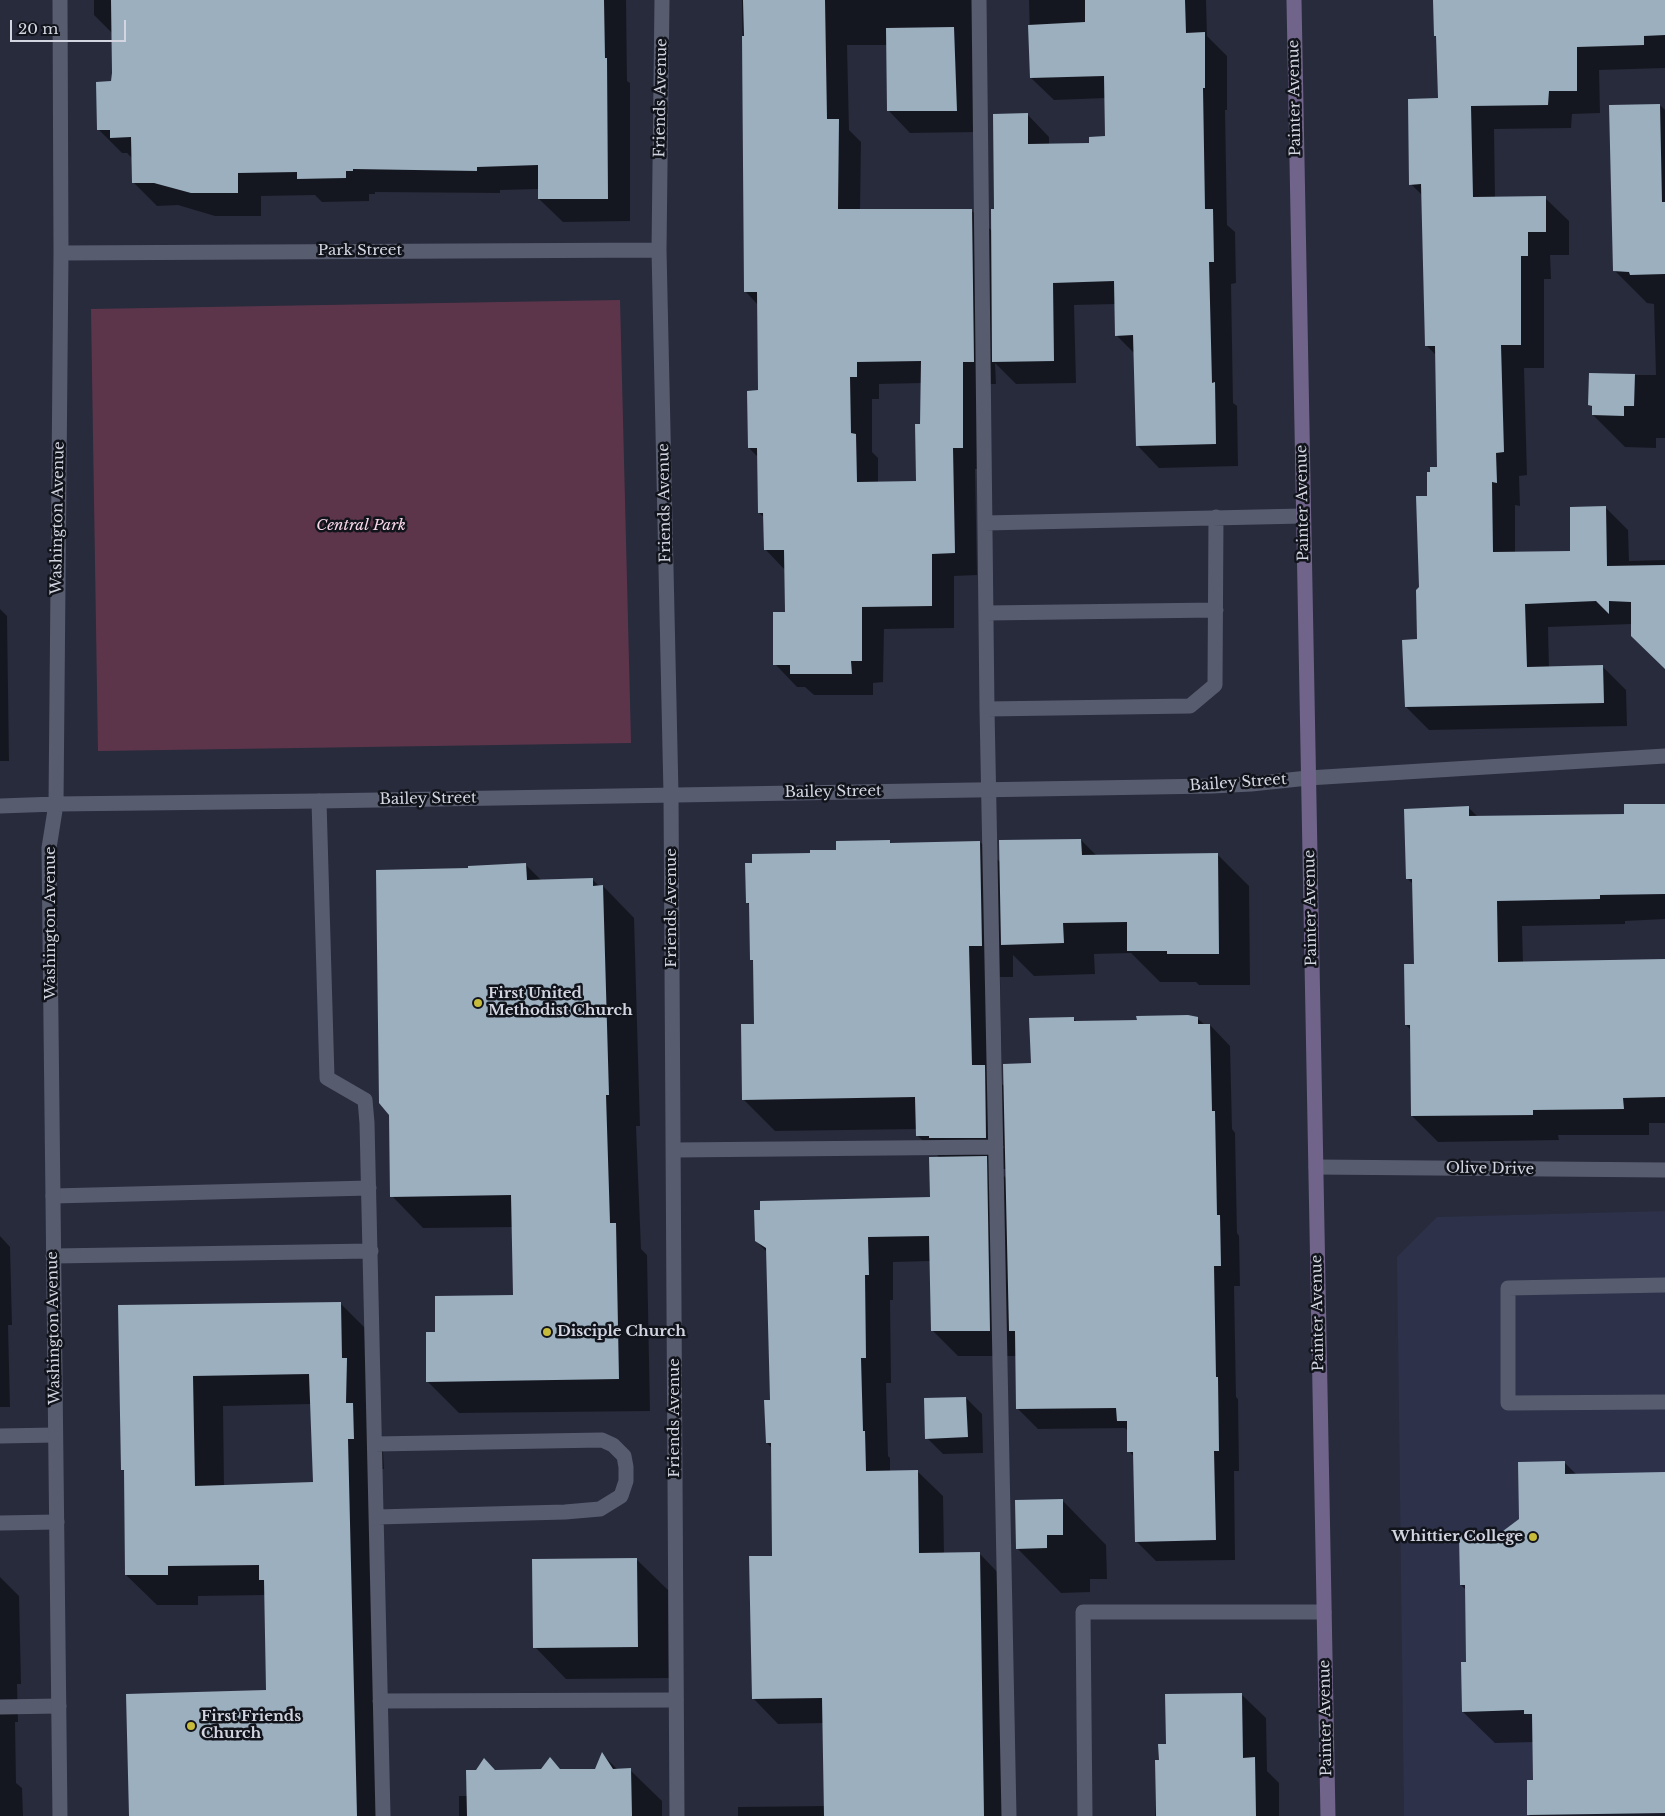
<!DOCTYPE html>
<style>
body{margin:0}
#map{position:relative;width:1665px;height:1816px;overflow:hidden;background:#282b3c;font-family:"Libre Baskerville",serif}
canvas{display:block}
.scale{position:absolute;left:10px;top:20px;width:116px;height:22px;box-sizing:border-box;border:2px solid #d3d5e1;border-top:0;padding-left:6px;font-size:15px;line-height:18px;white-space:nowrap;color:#d3d5e1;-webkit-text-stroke:4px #12141c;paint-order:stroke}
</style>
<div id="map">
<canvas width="1665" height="1816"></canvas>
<div class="scale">20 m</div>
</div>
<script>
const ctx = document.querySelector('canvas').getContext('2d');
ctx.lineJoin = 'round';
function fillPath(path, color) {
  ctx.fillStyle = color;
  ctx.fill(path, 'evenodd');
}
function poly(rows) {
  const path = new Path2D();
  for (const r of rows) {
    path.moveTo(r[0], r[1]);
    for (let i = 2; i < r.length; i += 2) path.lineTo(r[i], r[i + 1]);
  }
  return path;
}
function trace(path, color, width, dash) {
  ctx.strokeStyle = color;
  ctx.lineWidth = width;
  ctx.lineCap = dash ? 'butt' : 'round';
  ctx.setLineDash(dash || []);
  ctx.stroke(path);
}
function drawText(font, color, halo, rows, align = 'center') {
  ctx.font = font + ' "Libre Baskerville",serif';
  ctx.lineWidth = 5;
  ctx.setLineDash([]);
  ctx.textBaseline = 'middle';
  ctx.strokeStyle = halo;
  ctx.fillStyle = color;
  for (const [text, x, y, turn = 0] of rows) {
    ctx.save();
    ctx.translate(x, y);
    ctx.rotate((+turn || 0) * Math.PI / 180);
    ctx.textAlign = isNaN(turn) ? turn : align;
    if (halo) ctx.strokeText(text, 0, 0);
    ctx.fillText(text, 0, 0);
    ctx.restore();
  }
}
fillPath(poly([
 [1665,1211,1665,1816,1404,1816,1397,1257,1437,1217]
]), '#2d3149');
fillPath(poly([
 [620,300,631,743,98,751,91,309]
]), '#5d354b');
fillPath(poly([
 [94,0,626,0,627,81,630,83,630,221,563,222,539,199,539,189,500,190,500,193,375,192,375,194,369,194,369,201,322,202,315,195,261,196,261,216,215,216,178,205,157,206,133,182,133,159,127,153,122,153,98,129,113,82,113,34,94,15],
 [742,0,974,0,978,132,910,133,888,110,888,45,847,45,849,130,861,142,860,211,971,210,992,231,995,210,1027,114,1049,137,1049,145,1090,144,1106,137,1106,98,1054,100,1031,78,1029,0,1206,0,1207,36,1227,56,1227,110,1225,110,1227,225,1235,232,1236,283,1231,284,1233,403,1237,406,1238,466,1159,468,1137,445,1135,354,1116,335,1116,304,1074,305,1076,383,1016,384,995,363,996,384,985,384,985,469,975,469,977,575,954,576,954,628,884,629,883,682,873,683,873,695,814,695,805,687,797,687,775,664,786,613,785,570,765,549,765,518,759,513,758,457,749,448,760,392,758,305,746,292],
 [922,383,917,483,878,483,878,458,872,452,872,399,879,399,879,384],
 [1434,0,1665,0,1665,68,1599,70,1600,113,1572,114,1571,128,1494,129,1495,198,1545,198,1569,221,1569,255,1550,255,1551,279,1544,279,1544,368,1524,368,1527,475,1519,476,1520,506,1515,505,1515,553,1572,552,1605,507,1628,530,1629,561,1665,560,1665,668,1632,624,1548,627,1549,668,1602,666,1626,690,1627,726,1429,730,1406,707,1419,640,1420,587,1428,497,1439,468,1437,356,1426,345,1423,196,1411,184,1439,99,1438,38,1435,36],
 [1660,105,1665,110,1665,438,1656,438,1656,448,1625,447,1593,415,1593,408,1589,404,1590,375,1656,375,1654,304,1647,303,1615,271],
 [0,609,7,616,9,761,0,761],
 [1665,805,1665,919,1625,921,1625,924,1522,926,1523,963,1665,961,1665,1123,1649,1123,1649,1135,1558,1135,1559,1140,1438,1142,1412,1116,1411,1030,1406,1025,1415,965,1414,885,1408,879,1468,807,1478,817,1625,815],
 [1081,840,1097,856,1217,854,1249,886,1250,985,1199,985,1196,982,1160,982,1131,953,1094,954,1095,974,1034,976,1013,955,1013,977,1000,977,1002,1084,1005,1087,1032,1064,1074,1019,1077,1022,1197,1018,1205,1025,1210,1025,1230,1046,1232,1129,1235,1133,1237,1233,1239,1236,1240,1286,1234,1286,1236,1397,1238,1399,1239,1471,1234,1471,1235,1560,1156,1561,1136,1541,1135,1458,1129,1451,1128,1431,1125,1428,1038,1429,1018,1409,1017,1356,958,1356,932,1330,931,1261,893,1262,893,1300,890,1300,891,1383,886,1383,888,1456,890,1458,890,1472,917,1471,943,1496,944,1554,979,1553,1004,1579,1009,1816,738,1816,738,1807,825,1806,823,1723,778,1724,753,1698,773,1557,772,1448,767,1443,771,1401,767,1252,756,1241,931,1199,940,1158,917,1135,917,1129,775,1131,744,1100,756,1025,755,963,751,959,750,906,747,902,811,855,889,841,892,844,980,842,1001,863],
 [997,1169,1007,1169,1007,1179],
 [526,865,542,881,592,879,599,886,603,886,634,918,640,1126,636,1126,641,1249,647,1255,650,1411,459,1413,428,1382,437,1333,514,1297,513,1227,423,1228,392,1196,469,870],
 [0,1236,10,1247,12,1325,8,1325,10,1407,0,1407],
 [340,1303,370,1333,376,1428,382,1435,384,1469,378,1469,386,1816,130,1816,267,1691,265,1595,198,1596,198,1605,157,1605,126,1575,125,1472,122,1469,120,1306],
 [311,1404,314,1484,224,1486,223,1406],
 [966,1398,982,1414,983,1453,943,1454,927,1438],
 [1564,1462,1577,1475,1665,1473,1665,1816,1530,1816,1528,1814,1534,1782,1534,1742,1495,1743,1463,1712,1468,1663,1466,1590,1461,1585,1500,1535,1520,1520],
 [1062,1500,1106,1545,1107,1579,1090,1579,1090,1592,1061,1593,1017,1548],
 [636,1559,668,1590,669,1678,566,1679,535,1647],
 [0,1577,19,1596,21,1684,17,1684,18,1722,15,1722,16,1783,22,1788,23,1816,0,1816],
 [1241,1694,1266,1718,1267,1771,1279,1783,1279,1816,1155,1816,1155,1761,1160,1761],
 [602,1754,618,1770,630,1770,662,1801,662,1816,453,1816,459,1816,459,1796,468,1796,496,1771,542,1770,550,1758,562,1771,596,1770]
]), '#0007');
fillPath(poly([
 [111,0,604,0,605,58,607,58,608,199,538,199,538,165,477,167,477,171,353,169,353,171,346,171,346,178,297,179,297,172,238,173,238,193,191,193,154,183,132,183,131,137,110,138,110,130,97,130,96,82,111,81,112,73],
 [743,0,825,0,827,119,839,119,838,209,972,209,974,362,963,362,963,448,953,448,955,553,932,554,932,606,862,607,862,661,851,661,852,674,790,674,790,665,773,665,773,612,785,612,784,550,764,550,763,513,758,513,757,448,748,448,747,391,758,390,757,292,744,292,742,36,744,36],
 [921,361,920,424,915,424,916,481,857,482,856,434,851,433,850,377,857,377,857,362],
 [1085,0,1185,0,1186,33,1205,32,1205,88,1203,88,1205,209,1213,209,1214,262,1209,262,1212,383,1215,382,1216,444,1136,446,1133,335,1115,336,1114,281,1053,283,1054,361,992,362,991,209,994,209,993,114,1028,113,1028,144,1089,143,1089,137,1105,136,1104,76,1030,78,1028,25,1085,22],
 [1433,0,1665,0,1665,35,1644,36,1644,45,1577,47,1577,91,1549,91,1548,105,1471,106,1473,197,1546,196,1546,232,1528,232,1528,256,1521,256,1521,345,1501,345,1504,452,1496,453,1497,483,1492,482,1493,552,1570,551,1570,507,1606,506,1607,566,1665,565,1665,669,1631,636,1631,602,1609,601,1609,614,1596,601,1525,604,1527,667,1603,665,1604,703,1405,707,1402,640,1417,639,1416,590,1419,587,1416,496,1427,496,1427,472,1430,472,1430,467,1437,467,1435,346,1425,346,1421,184,1409,185,1408,99,1438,98,1436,36,1434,36],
 [954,27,957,111,887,111,886,28],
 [1660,104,1662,202,1665,202,1665,274,1630,275,1629,272,1613,271,1609,105],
 [1589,373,1635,374,1634,406,1624,406,1624,416,1592,415,1592,406,1588,405],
 [1624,804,1665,804,1665,894,1600,895,1600,899,1497,901,1498,962,1665,959,1665,1097,1623,1098,1624,1109,1533,1110,1533,1115,1411,1116,1410,1025,1405,1025,1404,964,1414,964,1412,879,1406,879,1404,809,1469,806,1469,816,1624,814],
 [1081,839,1082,855,1218,853,1219,954,1167,954,1167,951,1127,951,1127,922,1063,923,1064,943,1001,945,999,840],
 [890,840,890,843,980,841,982,946,969,946,972,1065,985,1065,986,1138,929,1138,929,1136,916,1136,915,1097,742,1100,741,1024,754,1024,753,960,750,960,749,903,746,903,745,863,752,863,752,854,810,853,810,850,836,850,836,841],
 [526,863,527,880,593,878,593,886,603,885,609,1095,606,1095,610,1223,616,1223,619,1379,426,1382,426,1332,435,1332,435,1296,513,1295,511,1195,390,1197,389,1115,379,1103,376,870,468,868,468,866],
 [1188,1015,1198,1017,1198,1024,1210,1024,1212,1111,1215,1111,1217,1215,1220,1215,1221,1266,1214,1266,1216,1377,1218,1377,1219,1451,1214,1451,1216,1540,1135,1542,1133,1452,1127,1452,1127,1421,1117,1421,1116,1408,1016,1409,1015,1331,1009,1331,1003,1064,1031,1063,1029,1018,1074,1017,1074,1021,1137,1020,1136,1016],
 [987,1156,990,1331,931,1331,929,1236,868,1237,869,1275,865,1275,866,1358,861,1358,863,1431,865,1431,866,1471,918,1470,919,1553,980,1552,984,1816,824,1816,822,1698,752,1699,749,1556,772,1556,771,1443,766,1443,764,1400,770,1400,766,1248,755,1241,754,1210,760,1210,760,1201,930,1197,929,1157],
 [341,1302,342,1358,347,1358,346,1403,353,1403,354,1439,348,1439,357,1816,129,1816,126,1694,266,1690,264,1580,259,1580,259,1565,168,1566,168,1575,125,1575,124,1470,121,1470,118,1305],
 [309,1374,313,1482,195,1486,193,1376],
 [966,1397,968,1437,925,1439,924,1398],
 [1565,1461,1565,1474,1665,1472,1665,1813,1527,1815,1527,1780,1533,1780,1532,1714,1524,1714,1524,1710,1462,1712,1461,1662,1466,1662,1465,1585,1460,1585,1459,1535,1499,1534,1519,1519,1518,1462],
 [1063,1499,1063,1535,1047,1535,1047,1548,1016,1549,1015,1500],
 [637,1558,638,1647,533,1648,532,1559],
 [1242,1693,1243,1758,1255,1757,1256,1816,1156,1816,1155,1760,1159,1760,1158,1744,1166,1744,1165,1694],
 [602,1752,613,1769,631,1768,632,1816,467,1816,466,1770,476,1770,484,1758,495,1770,541,1769,550,1757,560,1769,595,1769]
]), '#9bafbf');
trace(poly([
 [979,0,987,709,1009,1816],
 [985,523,1303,516],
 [986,613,1216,610],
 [987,709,1190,706,1215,685,1216,517],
 [319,801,327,1078,365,1100,367,1123,383,1816],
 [674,1150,996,1147],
 [53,1196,369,1188],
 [53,1256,371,1251],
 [1665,1285,1508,1288,1508,1403,1665,1402],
 [0,1436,55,1435],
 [375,1444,602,1440,613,1445,624,1456,626,1467,626,1481,621,1496,600,1509,565,1512,377,1517],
 [0,1523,57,1522],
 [380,1701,676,1700],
 [0,1707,59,1706],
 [1085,1816,1083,1612,1324,1612]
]), '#585c6f', 15);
trace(poly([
 [60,0,61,253,56,804,49,848,60,1816],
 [662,0,659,250,671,794,677,1816],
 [61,253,659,250],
 [0,806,56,804,319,801,1212,786,1251,784,1308,778,1665,756],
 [1316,1167,1665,1170]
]), '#585c6f', 15);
trace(poly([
 [1294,0,1328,1816]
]), '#70648a', 15);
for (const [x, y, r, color] of [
 [478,1003,5,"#c7bb3b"],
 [547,1332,5,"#c7bb3b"],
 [1533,1537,5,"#c7bb3b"],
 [191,1726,5,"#c7bb3b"]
]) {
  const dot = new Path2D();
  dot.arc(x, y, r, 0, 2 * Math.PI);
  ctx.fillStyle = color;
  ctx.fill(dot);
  trace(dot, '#12141c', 2);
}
drawText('15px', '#d3d5e1', '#12141c', [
 ["Friends Avenue",661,98,-89],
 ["Painter Avenue",1295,98,-91],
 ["Park Street",360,251],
 ["Friends Avenue",665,503,-91],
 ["Painter Avenue",1303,503,-91],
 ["Washington Avenue",58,518,-89],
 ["Bailey Street",1238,783,-4],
 ["Bailey Street",833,792,-1],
 ["Bailey Street",428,799,-1],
 ["Friends Avenue",672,908,-90],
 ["Painter Avenue",1311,908,-91],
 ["Washington Avenue",51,923,-90],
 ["Olive Drive",1490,1169,1],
 ["Painter Avenue",1318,1313,-91],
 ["Washington Avenue",54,1328,-91],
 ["Friends Avenue",675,1418,-90],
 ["Painter Avenue",1326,1718,-91]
]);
drawText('italic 15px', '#f8d7e8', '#12141c', [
 ["Central Park",361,526]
]);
drawText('bold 15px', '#d3d5e1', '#12141c', [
 ["First United",488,994],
 ["Methodist Church",488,1011],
 ["Disciple Church",557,1332],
 ["Whittier College",1523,1537,"right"],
 ["First Friends",201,1717],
 ["Church",201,1734]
], 'left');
</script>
